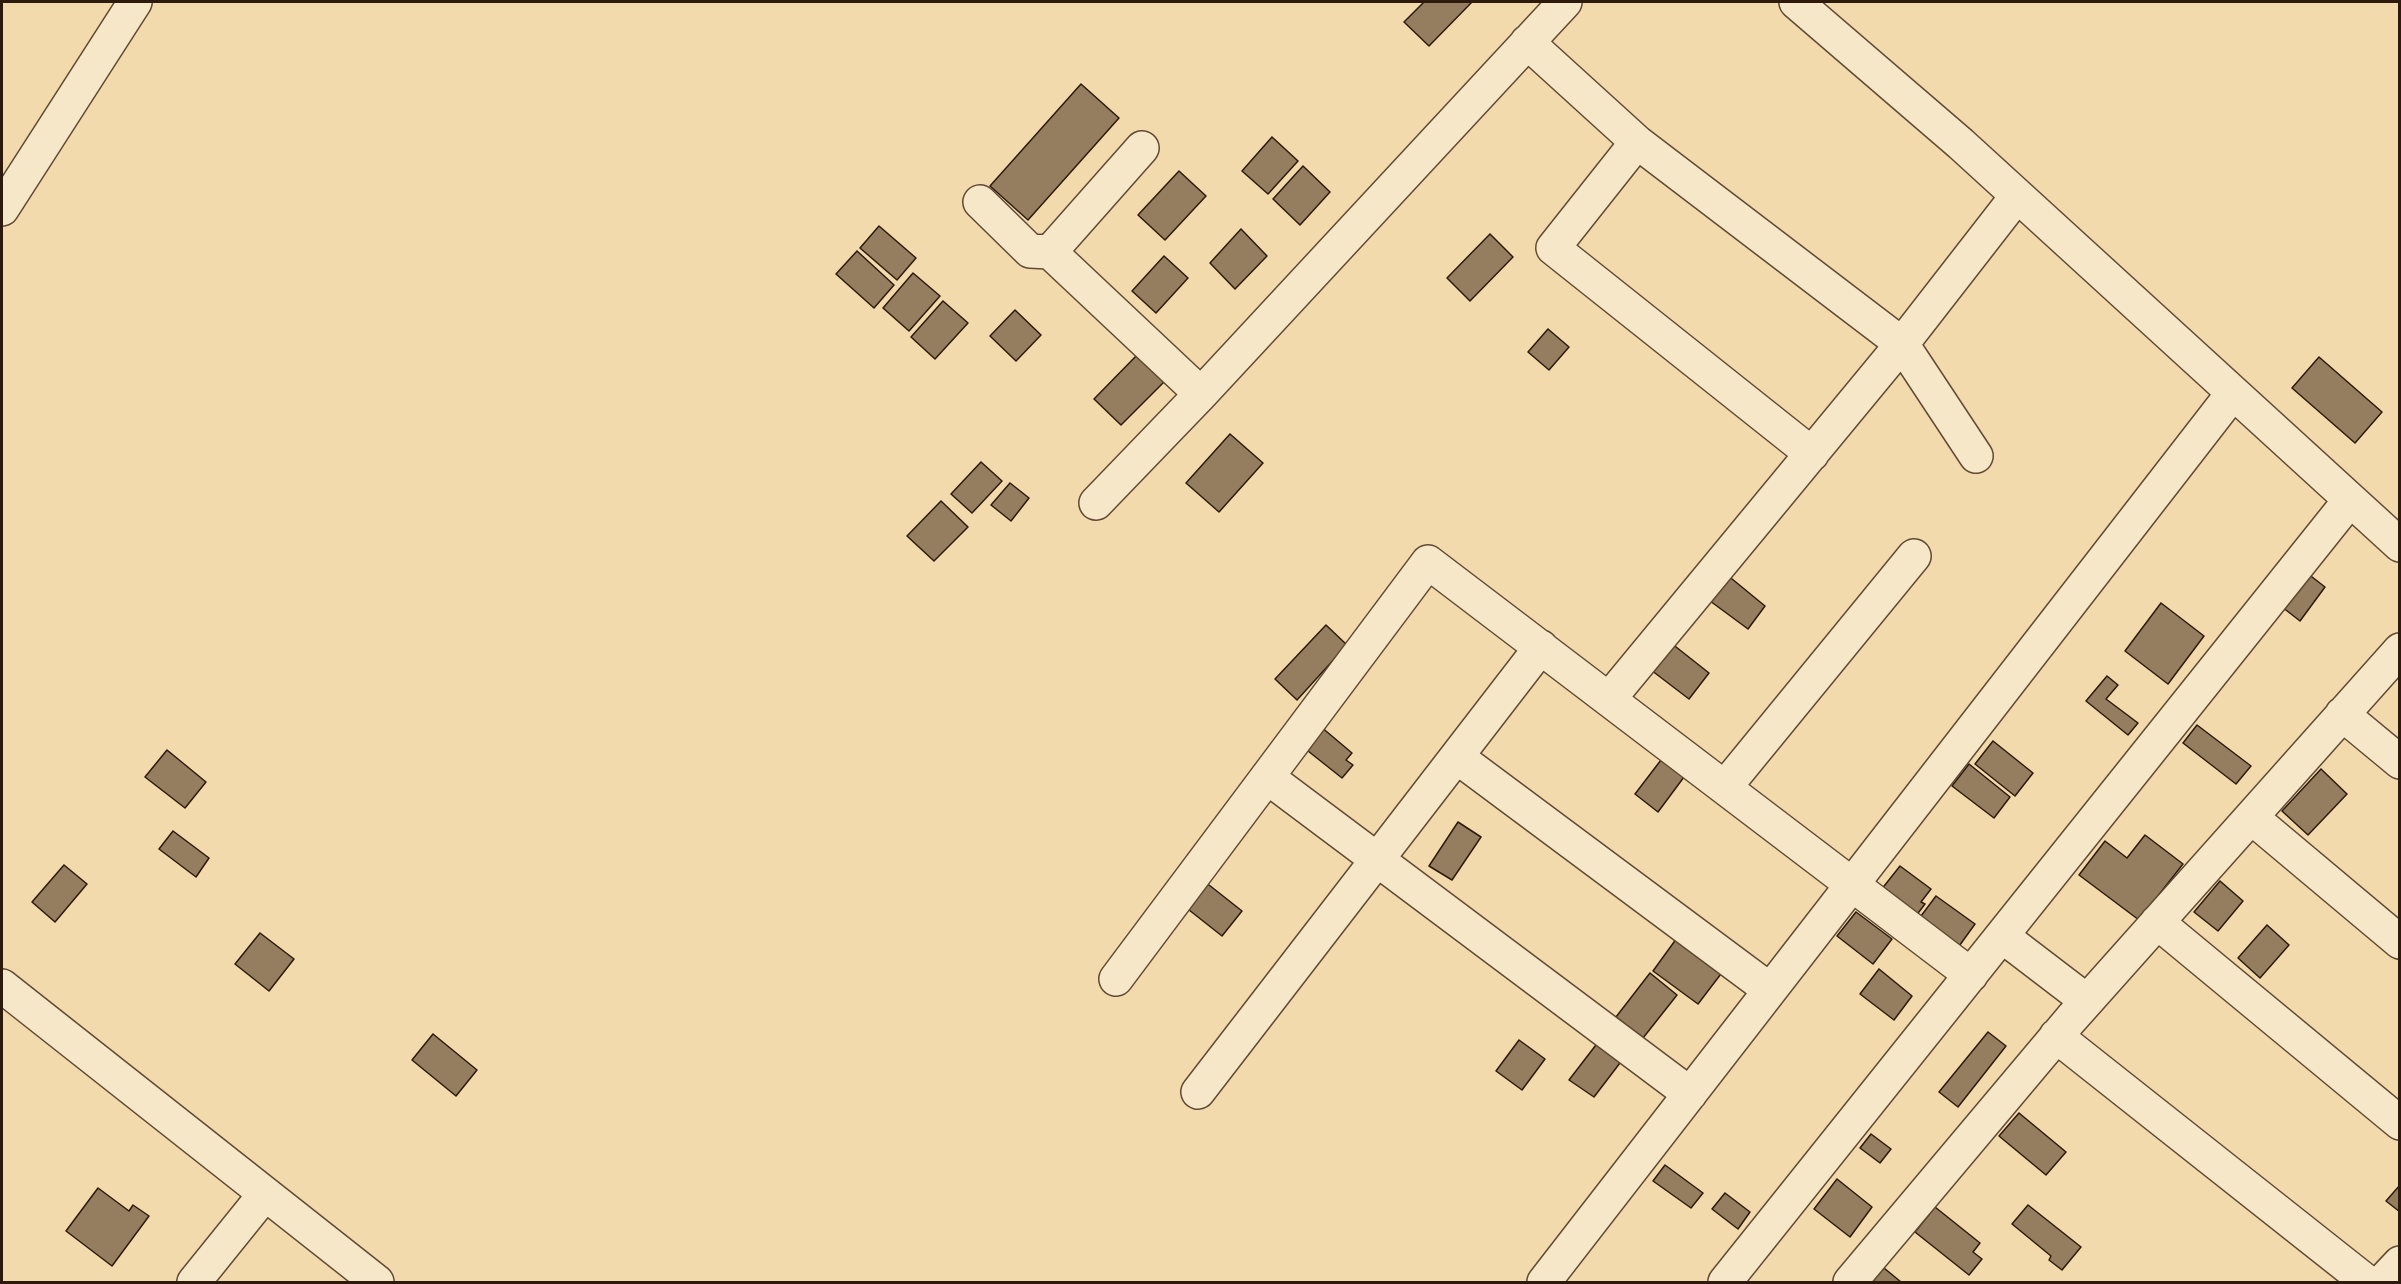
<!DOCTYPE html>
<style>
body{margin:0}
#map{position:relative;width:2401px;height:1284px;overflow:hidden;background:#f2daac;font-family:"Old Standard TT",serif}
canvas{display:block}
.frame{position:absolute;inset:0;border:3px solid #2e1a0c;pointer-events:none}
</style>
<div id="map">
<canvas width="2401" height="1284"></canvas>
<div class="frame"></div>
</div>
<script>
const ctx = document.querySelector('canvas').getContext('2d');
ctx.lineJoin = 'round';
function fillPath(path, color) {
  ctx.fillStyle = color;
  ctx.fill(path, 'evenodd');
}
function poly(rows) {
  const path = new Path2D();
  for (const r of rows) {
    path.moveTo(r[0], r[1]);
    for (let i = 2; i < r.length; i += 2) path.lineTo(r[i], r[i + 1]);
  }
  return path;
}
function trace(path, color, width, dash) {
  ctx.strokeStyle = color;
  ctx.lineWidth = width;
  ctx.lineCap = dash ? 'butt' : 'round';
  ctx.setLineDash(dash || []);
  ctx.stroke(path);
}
const building = poly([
 [1424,2,1472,2,1429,46,1404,22,1424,2],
 [1081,84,1119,118,1028,220,990,186,1081,84],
 [1272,137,1298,161,1268,194,1242,171,1272,137],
 [1303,166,1330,192,1300,225,1273,199,1303,166],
 [1179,171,1206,196,1165,240,1138,215,1179,171],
 [879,226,916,258,897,280,860,248,879,226],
 [1241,229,1267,256,1235,289,1210,263,1241,229],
 [1490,234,1513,257,1470,301,1447,278,1490,234],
 [857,251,894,285,874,308,836,274,857,251],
 [1164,256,1188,278,1156,313,1132,291,1164,256],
 [913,273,940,296,909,331,883,308,913,273],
 [943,301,968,323,935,359,911,337,943,301],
 [1015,310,1041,335,1016,361,990,336,1015,310],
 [1548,329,1569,347,1549,370,1528,352,1548,329],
 [1139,353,1166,380,1121,425,1094,399,1139,353],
 [2319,357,2382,412,2355,443,2292,388,2319,357],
 [1230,434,1263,463,1219,512,1186,483,1230,434],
 [981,462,1002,481,972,513,951,494,981,462],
 [1010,483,1029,498,1011,521,991,505,1010,483],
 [941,501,968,527,934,561,907,536,941,501],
 [2307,573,2325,587,2300,621,2282,607,2307,573],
 [1726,574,1765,606,1748,629,1706,598,1726,574],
 [2161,603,2204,636,2168,684,2125,651,2161,603],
 [1326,625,1347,645,1297,700,1275,679,1326,625],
 [1671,643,1709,673,1689,699,1651,670,1671,643],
 [2107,676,2118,685,2106,699,2138,723,2128,735,2086,701,2107,676],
 [2197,725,2251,766,2236,784,2183,743,2197,725],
 [1320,726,1352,753,1346,760,1353,765,1342,778,1303,747,1320,726],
 [1993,741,2033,773,2015,796,1975,764,1993,741],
 [167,750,206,782,185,808,145,777,167,750],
 [1661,760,1684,777,1658,812,1635,794,1661,760],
 [1969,764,2010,797,1994,818,1952,786,1969,764],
 [2321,769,2347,794,2308,835,2282,811,2321,769],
 [1458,822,1481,837,1452,880,1429,866,1458,822],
 [173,831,209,858,196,877,159,849,173,831],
 [2145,835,2183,864,2139,920,2079,875,2105,841,2127,858,2145,835],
 [64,865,87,884,55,922,32,902,64,865],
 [1900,866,1931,889,1921,902,1925,904,1912,921,1877,895,1900,866],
 [1204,881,1242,911,1222,936,1184,906,1204,881],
 [2220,881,2243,901,2218,931,2194,912,2220,881],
 [1936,896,1975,924,1957,949,1918,920,1936,896],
 [1856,912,1892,939,1873,964,1837,936,1856,912],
 [2267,925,2289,945,2260,978,2238,958,2267,925],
 [1682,931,1727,966,1698,1004,1653,971,1682,931],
 [260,933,294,959,269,991,235,964,260,933],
 [1879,969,1912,996,1894,1020,1860,994,1879,969],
 [1650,973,1677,995,1643,1038,1616,1017,1650,973],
 [1988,1032,2006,1046,1958,1107,1939,1092,1988,1032],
 [433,1034,477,1070,456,1096,412,1060,433,1034],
 [1519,1040,1545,1059,1522,1090,1496,1071,1519,1040],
 [1599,1041,1623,1059,1594,1097,1569,1080,1599,1041],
 [2019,1113,2066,1152,2046,1175,1999,1136,2019,1113],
 [1871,1134,1891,1149,1880,1163,1860,1148,1871,1134],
 [1665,1165,1703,1193,1691,1208,1653,1181,1665,1165],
 [1837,1179,1872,1207,1850,1237,1814,1209,1837,1179],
 [2400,1185,2400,1212,2386,1201,2400,1185],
 [98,1188,129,1211,133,1205,149,1216,112,1266,66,1231,98,1188],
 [1725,1193,1750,1212,1738,1229,1712,1209,1725,1193],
 [2028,1205,2081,1247,2062,1270,2049,1260,2051,1256,2012,1224,2028,1205],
 [1935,1207,1980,1243,1973,1252,1982,1259,1969,1275,1915,1232,1935,1207],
 [1884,1268,1901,1282,1871,1282,1884,1268]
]);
fillPath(building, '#947e5f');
trace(building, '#2e1a0c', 1.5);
const minor = poly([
 [1796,2,1961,144,2400,545],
 [1527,42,1637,142,1902,344,1609,699],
 [1637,142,1553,248,1812,454],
 [980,202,1030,251,1050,252,1201,394],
 [2,209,135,2],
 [1050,252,1142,148],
 [1976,456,1902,344,2017,196],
 [1096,503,1201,394,1565,2],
 [2342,714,2400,762],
 [1457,757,1770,990],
 [1267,777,1690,1094],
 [1725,787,1914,556],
 [2251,817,2400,942],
 [2157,922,2400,1123],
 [2002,936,2087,1001],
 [1116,979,1428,562,1971,975],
 [2,986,377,1282],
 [2056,1036,2367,1282],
 [1198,1092,1541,647],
 [194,1282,265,1194],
 [1544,1282,2233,393],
 [1725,1282,2350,500],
 [1850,1282,2071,1019,2400,650],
 [2382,1282,2400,1263]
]);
trace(minor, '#5f4a34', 36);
trace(minor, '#f7e7c9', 33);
</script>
